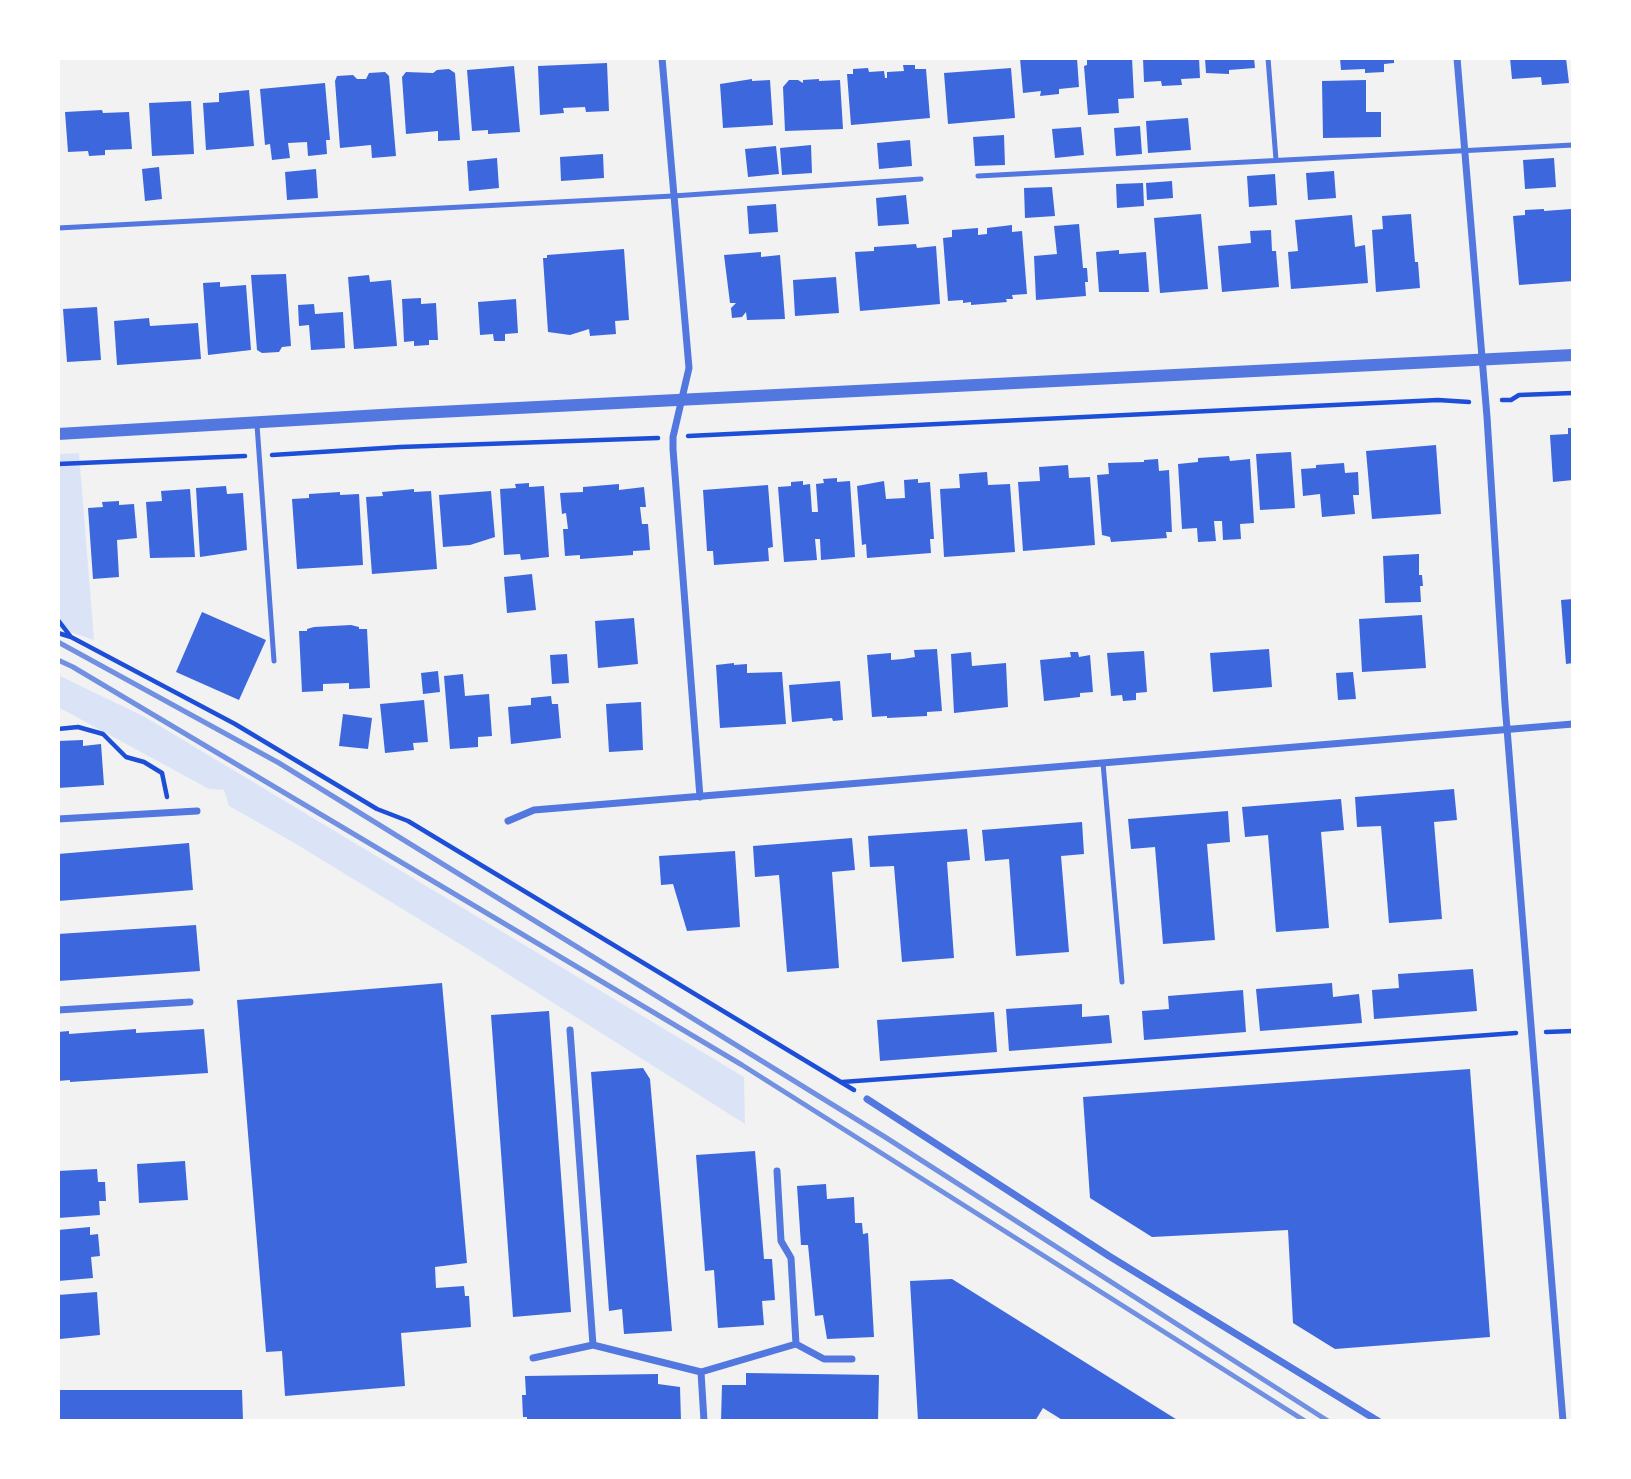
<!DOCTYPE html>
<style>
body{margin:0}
#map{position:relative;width:1631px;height:1479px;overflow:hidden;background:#f2f2f2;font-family:"Space Grotesk",sans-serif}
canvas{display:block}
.frame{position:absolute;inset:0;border:60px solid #fff;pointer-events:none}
</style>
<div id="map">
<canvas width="1631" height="1479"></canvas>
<div class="frame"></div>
</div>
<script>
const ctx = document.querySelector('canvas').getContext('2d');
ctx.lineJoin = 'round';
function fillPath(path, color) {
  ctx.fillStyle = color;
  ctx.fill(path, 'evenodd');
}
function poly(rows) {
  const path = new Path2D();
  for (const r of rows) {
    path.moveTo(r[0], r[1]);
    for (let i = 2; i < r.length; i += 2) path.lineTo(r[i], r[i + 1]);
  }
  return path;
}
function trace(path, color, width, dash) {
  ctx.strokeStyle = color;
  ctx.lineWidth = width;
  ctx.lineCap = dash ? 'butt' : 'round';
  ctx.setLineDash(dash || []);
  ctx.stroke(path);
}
fillPath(poly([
 [79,453,94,640,58,628,58,454],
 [58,675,145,717,744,1077,745,1124,473,952,291,841,229,806,224,790,209,789,58,707]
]), '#dbe4f7');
fillPath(poly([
 [1020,58,1077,58,1079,87,1059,89,1059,94,1040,96,1041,91,1023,93],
 [1087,58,1132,58,1134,98,1118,99,1119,113,1088,115,1084,66,1087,65],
 [1143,58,1199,58,1200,78,1181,79,1182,85,1162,86,1161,81,1144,82],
 [1205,58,1254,58,1255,68,1229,70,1229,74,1206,73],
 [1340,58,1394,58,1394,63,1384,64,1384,72,1365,73,1365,69,1341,70],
 [1510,58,1566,58,1569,83,1542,85,1541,77,1512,79],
 [607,63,609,111,586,112,585,107,563,108,564,113,540,115,538,66],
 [903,65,915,65,915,69,926,69,930,118,851,125,847,74,853,74,853,69,868,68,869,72,884,71,885,78,887,78,887,72,904,71],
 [514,66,520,132,488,134,488,130,472,131,467,70],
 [1011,68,1015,118,948,124,944,73],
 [449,69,455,73,460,140,438,141,438,131,406,134,402,77,406,72,433,73,437,70],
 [385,72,389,76,396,156,372,158,371,145,340,148,335,81,337,76,353,75,357,79,366,79,369,73],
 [752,79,752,81,770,80,773,125,723,128,720,84],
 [819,79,819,81,840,80,843,129,785,131,783,87,789,80,798,80,803,83,803,80],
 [1366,80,1366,112,1381,112,1381,137,1323,138,1322,81],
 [325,83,330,140,326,140,327,154,308,156,307,142,288,143,290,158,272,160,270,144,265,145,260,89],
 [249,90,254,146,206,150,203,103,219,102,219,93],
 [191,101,194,154,152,156,149,103],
 [102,110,103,113,129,112,132,149,105,150,105,155,89,156,88,151,68,152,65,112],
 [1188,118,1191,150,1148,153,1146,121],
 [1140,126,1142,154,1116,156,1114,128],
 [1081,127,1084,155,1055,158,1052,129],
 [1004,135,1005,165,975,166,973,137],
 [910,140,912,166,879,169,877,143],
 [811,145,812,173,782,175,780,148],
 [776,146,779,174,748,177,745,149],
 [603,154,604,178,561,181,560,157],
 [497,158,499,188,469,191,467,161],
 [1554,158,1556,187,1525,189,1523,160],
 [159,167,162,199,145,201,142,169],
 [316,169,318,198,287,200,285,172],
 [1334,171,1336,198,1308,200,1306,173],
 [1275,174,1277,205,1249,207,1247,176],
 [1172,181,1173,198,1147,200,1146,183],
 [1143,183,1144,206,1117,208,1116,184],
 [1052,187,1055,216,1025,218,1024,188],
 [906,195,909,224,878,226,876,198],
 [776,204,778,232,749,234,747,206],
 [1544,209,1544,211,1571,209,1573,281,1519,285,1513,216,1525,215,1525,210],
 [1201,214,1208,289,1160,293,1154,218],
 [1411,214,1415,262,1418,262,1420,288,1376,292,1372,230,1383,229,1382,216],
 [1352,215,1355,247,1365,245,1368,283,1291,289,1288,252,1298,251,1295,220],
 [1079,224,1083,268,1087,268,1088,282,1085,282,1086,296,1036,300,1034,256,1057,254,1054,226],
 [1012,225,1012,232,1022,231,1027,294,1012,295,1013,299,1006,299,1007,302,971,305,971,302,963,303,963,300,948,301,943,238,952,237,952,230,978,228,978,235,987,234,987,228],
 [1271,230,1272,251,1276,251,1279,287,1222,292,1218,246,1251,243,1250,231],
 [916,244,917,248,936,246,940,304,860,311,855,252,874,251,874,247],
 [624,249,629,320,615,321,616,334,590,336,589,329,570,335,548,332,543,258,547,258,547,255],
 [1119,250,1119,254,1146,252,1149,292,1099,292,1096,252],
 [761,252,761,257,780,255,785,319,747,320,746,312,742,317,732,318,731,308,736,303,730,303,724,255],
 [286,274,291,346,282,347,279,352,262,353,257,350,251,275],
 [369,275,370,282,391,280,397,346,354,349,348,277],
 [836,277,839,313,795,316,793,280],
 [220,282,220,287,246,285,251,350,208,355,203,283],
 [421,298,421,304,436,303,438,340,429,340,429,345,414,346,414,341,404,342,402,299],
 [516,299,518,333,505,334,505,341,494,341,493,334,480,335,478,302],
 [314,304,315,314,343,312,345,348,311,350,309,325,299,326,298,305],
 [97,307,101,360,67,362,63,309],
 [149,318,150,326,198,323,201,359,117,365,114,321],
 [1568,428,1573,428,1573,480,1553,482,1550,435,1568,434],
 [1436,445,1441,514,1372,519,1366,451],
 [1291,452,1295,508,1260,510,1256,454],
 [1229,456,1230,461,1250,459,1254,523,1240,524,1241,539,1223,540,1222,521,1214,521,1216,541,1198,542,1197,528,1182,529,1178,464,1198,462,1198,458],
 [1158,459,1159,471,1169,470,1172,532,1166,532,1167,538,1111,542,1110,537,1102,535,1097,475,1109,474,1108,463,1144,462,1144,460],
 [1344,463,1345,473,1358,472,1359,495,1353,495,1355,514,1322,517,1320,494,1303,496,1301,469,1316,468,1316,465],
 [1068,465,1069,478,1090,477,1095,545,1023,551,1018,482,1040,481,1039,467],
 [987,472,988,485,1010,484,1015,552,944,557,940,489,960,488,959,474],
 [837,478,837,482,850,481,855,557,821,560,820,539,815,539,817,560,784,562,778,487,791,486,791,482,803,481,803,485,810,484,812,512,818,512,816,484,824,483,823,479],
 [918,479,918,483,930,482,934,539,930,539,931,553,867,558,866,544,862,545,857,486,884,481,886,499,905,498,904,480],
 [529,483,529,487,544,486,549,557,521,560,520,554,504,555,500,489,516,488,515,484],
 [619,484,619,490,644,487,646,507,640,507,642,524,648,524,650,550,633,551,633,555,606,557,580,559,580,555,565,556,563,529,568,529,566,513,562,514,560,493,583,492,583,487],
 [768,485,773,547,768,548,769,561,714,565,713,551,707,551,703,490],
 [226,486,227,494,243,493,247,550,200,557,196,488],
 [190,489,195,557,150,558,146,502,162,501,161,491],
 [414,489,414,492,431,491,437,569,372,574,366,497,383,496,382,492],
 [491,491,495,537,470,545,443,547,439,495],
 [340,492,340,495,359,494,363,565,297,569,292,499,309,498,309,494],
 [119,501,119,505,134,504,137,538,117,540,119,577,93,579,88,508,103,507,102,502],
 [1419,554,1419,575,1422,575,1423,586,1420,586,1421,602,1385,603,1383,556],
 [532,574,536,610,507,613,504,577],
 [1573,599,1573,663,1566,664,1561,600],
 [202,612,266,640,239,700,176,672],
 [1422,615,1426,668,1362,672,1359,619],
 [634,618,638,664,598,668,595,621],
 [351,625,359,627,359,629,367,629,370,688,349,689,349,683,323,684,323,691,302,692,299,631,307,631,307,629,314,627],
 [937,649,942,711,927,712,927,716,887,718,887,716,872,717,867,655,891,653,891,660,903,659,915,657,914,650],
 [1269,649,1272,687,1213,692,1210,653],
 [1144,651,1147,692,1136,693,1136,700,1123,701,1122,695,1111,696,1107,653],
 [971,652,972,666,1006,663,1008,707,954,713,951,654],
 [1070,652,1078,652,1079,657,1090,655,1093,692,1080,693,1080,697,1044,701,1040,660,1071,657],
 [567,654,569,683,552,684,550,655],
 [734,663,734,665,747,664,747,673,782,672,786,724,720,728,716,665],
 [438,671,440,692,423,694,421,673],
 [1353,672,1356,699,1338,700,1336,673],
 [463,674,465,696,489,694,492,736,478,737,478,747,450,749,444,676],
 [840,681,843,720,833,721,832,718,792,722,789,685],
 [551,696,552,704,558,704,561,738,511,744,508,707,531,705,531,698],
 [424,700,428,742,413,743,414,750,385,753,380,704],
 [641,702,643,750,609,752,606,704],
 [343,714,372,718,368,749,339,746],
 [83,740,83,746,101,744,104,785,58,788,58,741],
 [1454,789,1457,820,1434,822,1442,919,1389,923,1381,826,1357,827,1355,797],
 [1341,799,1344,830,1321,832,1329,928,1276,932,1268,835,1245,837,1242,807],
 [1228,811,1230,842,1207,844,1215,940,1163,944,1155,847,1131,849,1128,819],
 [1082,822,1084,854,1061,856,1069,952,1016,956,1009,859,985,861,982,830],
 [967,829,970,860,947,862,954,958,902,962,894,866,870,867,868,836],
 [852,838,855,870,832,872,839,968,787,972,779,875,755,877,753,846],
 [189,843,193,890,58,901,58,854],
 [735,851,740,927,687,931,673,884,661,885,659,856],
 [196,925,200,971,58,981,58,934],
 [1473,969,1477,1011,1374,1019,1372,990,1399,988,1398,974],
 [442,983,467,1263,435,1267,436,1288,464,1286,465,1296,469,1296,471,1327,401,1333,405,1386,285,1396,282,1351,266,1352,237,1000],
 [1332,983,1333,997,1359,994,1362,1023,1260,1031,1256,989],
 [1243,990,1246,1032,1144,1040,1142,1011,1169,1009,1168,996],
 [1082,1004,1082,1017,1109,1015,1112,1043,1009,1051,1006,1009],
 [549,1011,571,1312,513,1317,491,1015],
 [994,1012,997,1052,880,1061,877,1020],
 [136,1029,136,1033,204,1029,208,1073,70,1082,70,1080,58,1081,58,1032,69,1031,69,1034],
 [643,1068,650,1079,672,1331,624,1334,622,1309,609,1311,591,1072],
 [1470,1069,1490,1337,1335,1349,1293,1323,1288,1230,1152,1237,1090,1198,1083,1097],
 [755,1151,764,1259,772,1259,775,1300,762,1301,764,1325,718,1328,714,1270,705,1271,696,1155],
 [185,1161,188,1200,139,1203,137,1164],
 [97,1169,98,1182,105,1182,106,1201,99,1201,100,1215,58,1218,58,1171],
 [826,1184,827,1199,854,1197,855,1223,862,1223,863,1234,868,1233,874,1337,827,1339,823,1315,815,1316,808,1245,801,1245,797,1186],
 [90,1227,90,1235,98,1234,100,1256,91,1257,93,1278,58,1281,58,1230],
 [952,1279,1179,1421,1064,1421,1043,1408,1035,1421,918,1421,910,1281],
 [97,1292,100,1335,60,1339,58,1295],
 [746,1373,879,1375,878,1421,721,1421,722,1385,746,1385],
 [658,1374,658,1384,680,1387,681,1421,527,1421,527,1417,523,1417,522,1395,526,1395,525,1376],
 [58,1390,242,1390,243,1421,58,1421]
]), '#3d67dc');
trace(poly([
 [1502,400,1511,400,1519,395,1573,393],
 [688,436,1438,400,1469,402],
 [272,455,400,447,658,438],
 [58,464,245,456],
 [58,620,71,637,235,724,377,809,408,821,854,1090],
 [58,633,71,637],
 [58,729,78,727,103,734,126,757,144,762,162,773,167,797],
 [1546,1032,1573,1031],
 [842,1082,1516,1033]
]), '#1d4ed8', 4.5);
trace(poly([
 [1268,58,1276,160],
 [978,176,1573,145],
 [58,228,673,196,921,179],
 [257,425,274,661],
 [1103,763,1122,982]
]), '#5277de', 5);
trace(poly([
 [662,58,689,368,673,437,673,449,700,797],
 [1457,58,1487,417,1505,704,1563,1421],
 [58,819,197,811],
 [508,821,534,810,1573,724],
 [58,1010,190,1002],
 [570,1030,593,1345,701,1372,704,1421],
 [867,1099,1109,1256,1378,1421],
 [796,1344,824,1359,852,1359],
 [533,1358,593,1345],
 [701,1372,796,1344,791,1258,781,1241,777,1171]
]), '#5277de', 7);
trace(poly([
 [58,434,398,414,1573,355]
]), '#5277de', 12);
trace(poly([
 [58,642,279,763,885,1137,1328,1421],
 [58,660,73,667,742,1065,1305,1421]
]), '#7290e2', 5);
</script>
